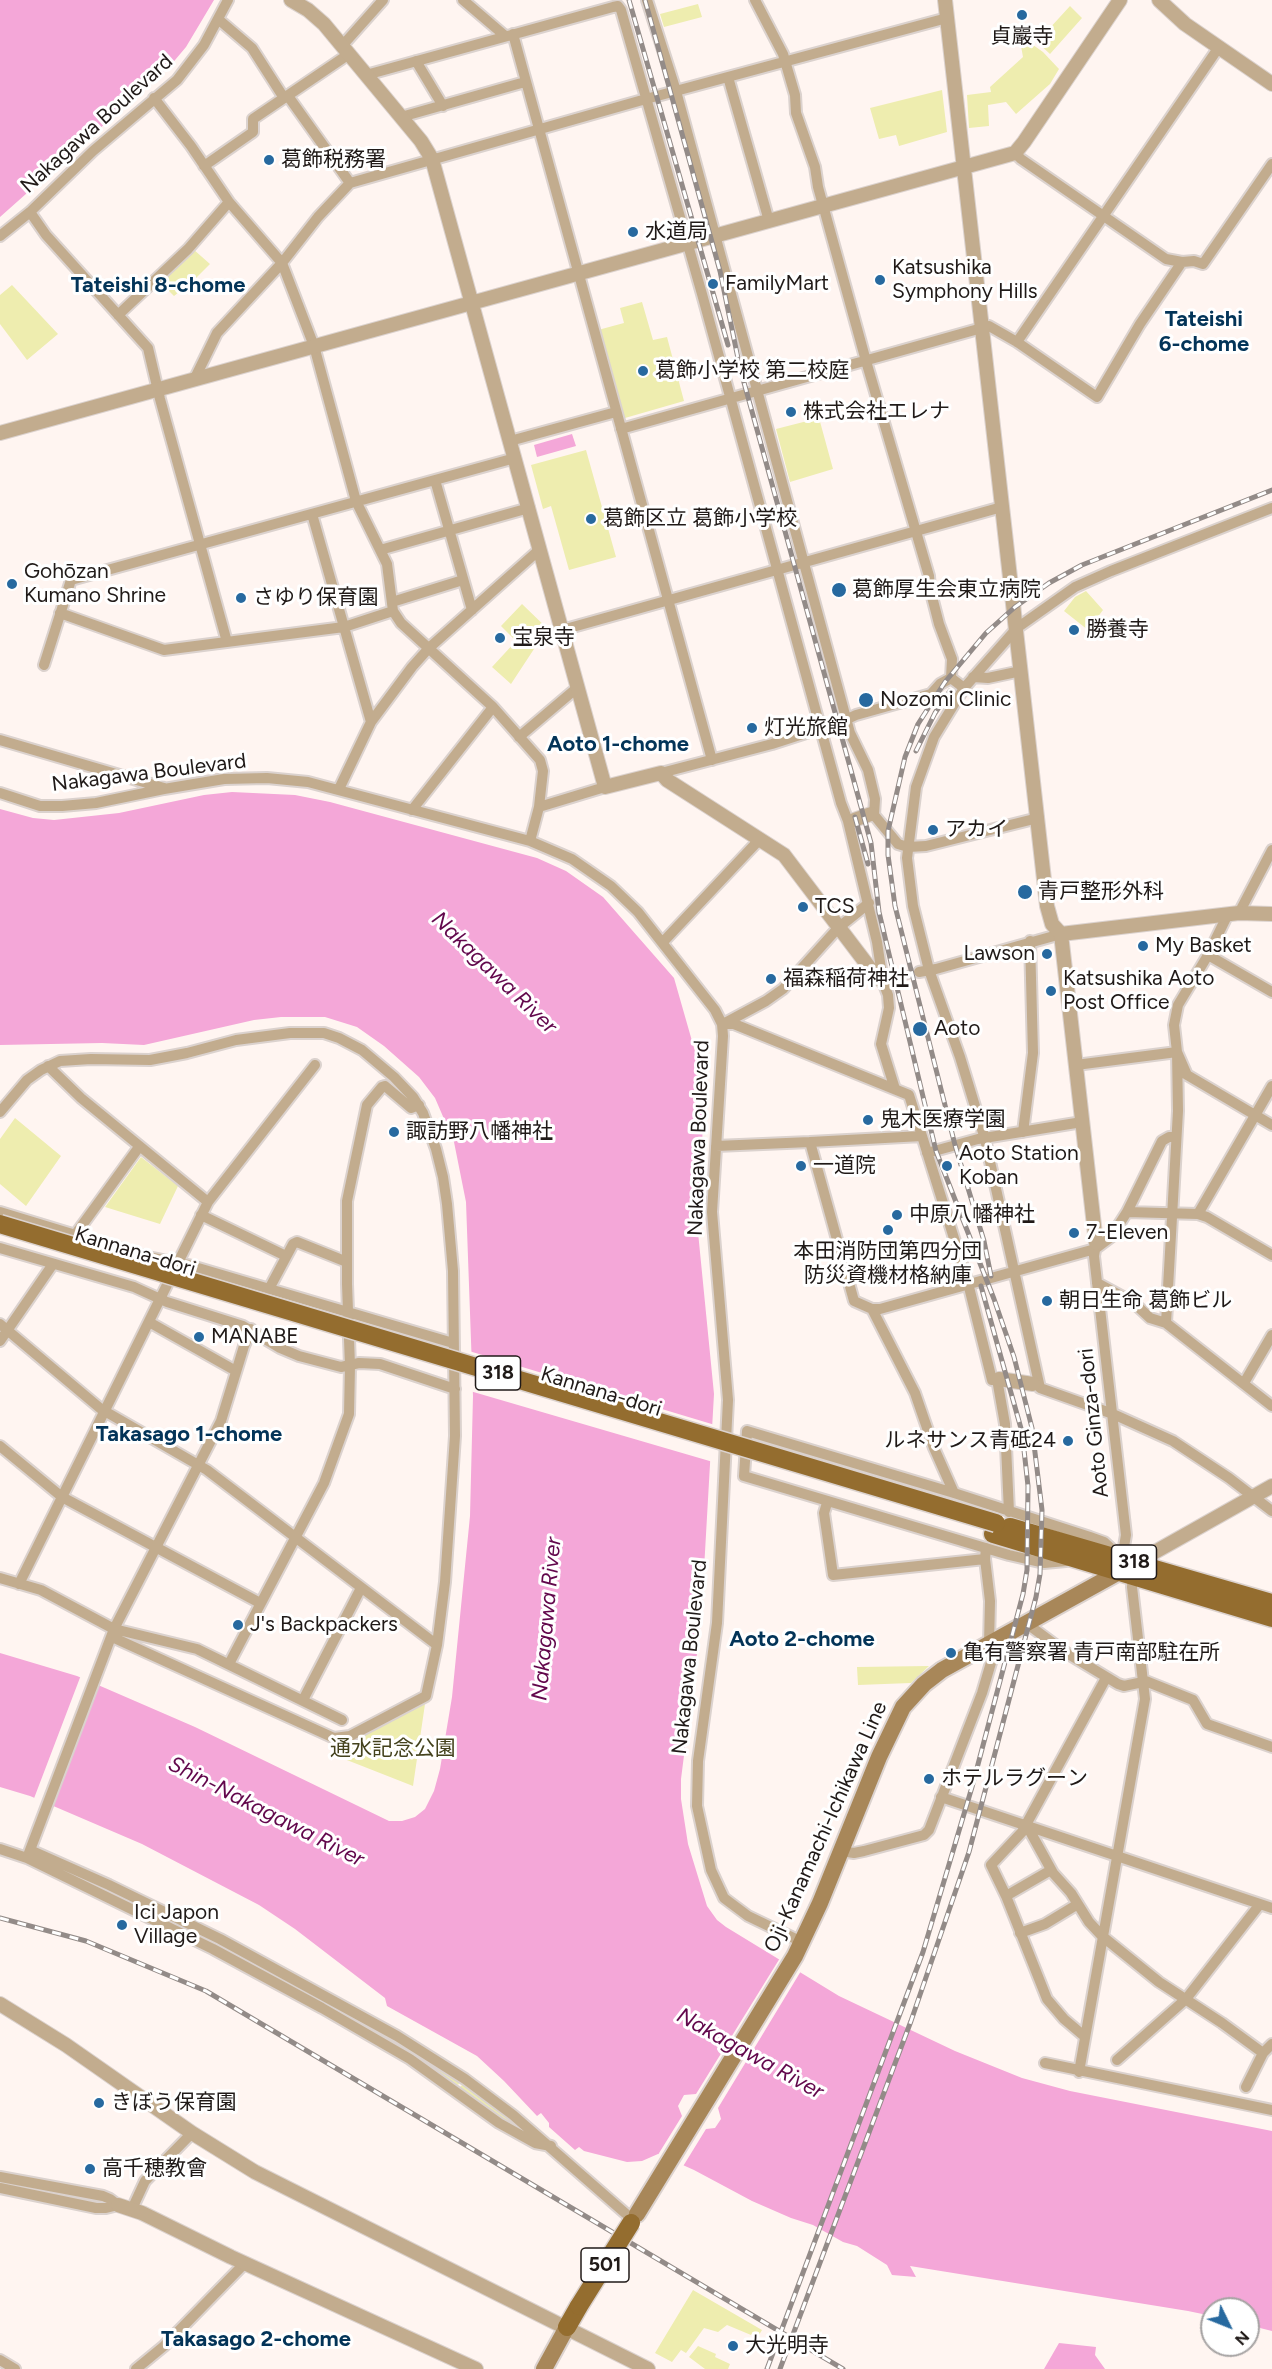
<!DOCTYPE html>
<meta charset="utf-8">
<style>
body{margin:0}
#map{position:relative;width:1272px;height:2369px;overflow:hidden;background:#fff5f1;font-family:Figtree,sans-serif}
canvas{display:block}
.north{position:absolute;left:1200px;top:2297px;width:60px;height:60px;box-sizing:border-box;background:#fff;border:2px solid #a6a3a3;border-radius:50%;rotate:133deg;font-size:16px;font-weight:700;line-height:24px;text-align:center;color:#201a18}
.north::after{content:'';display:block;margin:auto;width:21px;height:27px;background:#27699f;clip-path:polygon(50% 0,100% 100%,50% 72%,0 100%)}
</style>
<div id="map">
<canvas width="1272" height="2369"></canvas>
<div class="north">N</div>
</div>
<script>
const ctx = document.querySelector('canvas').getContext('2d');
ctx.lineJoin = 'round';
function fillPath(path, color) {
  ctx.fillStyle = color;
  ctx.fill(path, 'evenodd');
}
function poly(rows) {
  const path = new Path2D();
  for (const r of rows) {
    path.moveTo(r[0], r[1]);
    for (let i = 2; i < r.length; i += 2) path.lineTo(r[i], r[i + 1]);
  }
  return path;
}
function trace(path, color, width, dash) {
  ctx.strokeStyle = color;
  ctx.lineWidth = width;
  ctx.lineCap = dash ? 'butt' : 'round';
  ctx.setLineDash(dash || []);
  ctx.stroke(path);
}
function drawText(font, color, halo, rows, align = 'center') {
  ctx.font = font + ' Figtree,"Noto Sans JP",sans-serif';
  ctx.lineWidth = 6;
  ctx.setLineDash([]);
  ctx.textBaseline = 'middle';
  ctx.strokeStyle = halo;
  ctx.fillStyle = color;
  for (const [text, x, y, turn = 0] of rows) {
    ctx.save();
    ctx.translate(x, y);
    ctx.rotate((+turn || 0) * Math.PI / 180);
    ctx.textAlign = isNaN(turn) ? turn : align;
    if (halo) ctx.strokeText(text, 0, 0);
    ctx.fillText(text, 0, 0);
    ctx.restore();
  }
}
fillPath(poly([
 [698,4,702,17,664,27,660,14],
 [1070,6,1082,18,1050,54,1037,42],
 [1019,35,1043,52,1059,69,1050,84,1016,114,1006,102,988,105,989,126,969,128,967,95,991,92,990,87,1023,57],
 [942,90,947,132,899,146,896,135,879,139,870,108],
 [193,249,210,264,193,281,174,296,159,281],
 [12,285,58,334,27,360,0,324,0,295],
 [642,302,653,340,667,337,684,401,625,418,598,330,624,323,620,308],
 [819,418,833,469,790,482,776,429],
 [586,450,616,557,569,570,551,506,543,509,531,465],
 [1086,591,1103,610,1088,630,1064,611,1075,597],
 [522,604,550,631,534,649,511,684,492,667,516,641,501,626],
 [15,1118,61,1156,26,1206,0,1184,0,1139],
 [141,1157,178,1186,160,1224,105,1207],
 [929,1666,911,1683,858,1685,857,1667],
 [425,1704,413,1786,329,1753],
 [162,1916,206,1937,323,2001,313,1998,161,1918],
 [336,2008,388,2037,460,2082,458,2085,452,2081,450,2083,334,2011],
 [463,2084,507,2116,536,2141,466,2094,467,2092,460,2087],
 [693,2290,762,2330,759,2335,753,2332,751,2335,727,2325,718,2332,704,2328,686,2353,681,2350,672,2362,655,2353],
 [698,2346,716,2354,715,2357,730,2364,728,2369,705,2369,689,2357]
]), '#eeedaf');
fillPath(poly([
 [0,0,214,0,186,47,170,66,0,217],
 [572,434,576,446,537,457,534,445],
 [232,792,295,795,330,802,537,858,566,871,603,897,674,978,696,1055,707,1062,697,1222,714,1394,701,1622,681,1779,681,1799,688,1844,707,1906,717,1920,726,1927,839,1996,955,2051,1022,2078,1070,2091,1272,2131,1272,2331,1248,2325,1248,2309,1212,2309,1212,2316,1188,2311,910,2266,916,2277,892,2275,887,2265,857,2246,843,2242,813,2225,791,2218,752,2201,694,2170,658,2154,642,2161,627,2162,584,2151,579,2147,575,2150,549,2127,549,2123,541,2113,537,2116,504,2081,477,2056,387,2006,385,1998,295,1929,259,1905,142,1844,30,1796,0,1787,0,1653,77,1676,105,1688,195,1727,389,1821,402,1821,415,1817,425,1809,434,1791,440,1769,452,1697,470,1516,473,1396,466,1202,454,1142,435,1098,419,1077,384,1046,357,1027,325,1017,281,1017,254,1020,144,1045,102,1043,0,1045,0,809,33,818,54,820,119,813,204,795],
 [1059,2343,1096,2347,1095,2355,1105,2369,1044,2369]
]), '#f4a7d8');
fillPath(poly([
 [469,1351,715,1425,713,1462,470,1391],
 [81,1675,99,1682,52,1809,33,1801],
 [780,1958,801,1971,718,2108,721,2119,715,2128,706,2129,682,2168,656,2158,682,2116,678,2106,684,2095,696,2094]
]), '#fff5f1');
trace(poly([
 [886,981,919,972]
]), '#ded4d0', 10, [10, 5]);
const minor = poly([
 [463,0,504,35],
 [647,0,676,91,850,733,868,770,875,799,874,815,898,844,908,847,926,846,1038,818],
 [755,0,783,54,795,95,796,113,815,167,818,187,866,361,929,576,930,589,939,624,952,659,951,678,964,688],
 [218,19,252,48,284,98],
 [513,34,712,760],
 [342,46,383,0],
 [416,61,443,106],
 [366,75,613,7,618,6,621,10,702,294,841,803,848,821,877,942,883,982],
 [728,77,769,221],
 [288,96,350,183],
 [154,98,191,146,229,202,282,263,314,346,356,501,387,564,393,611,401,623,493,707,540,760,543,771,539,807],
 [401,117,525,82],
 [1015,153,1021,159,1166,259,1182,262],
 [204,166,253,132,253,119,349,54],
 [30,212,46,235,148,348,160,399,227,642],
 [0,236,30,212,93,151,177,80,204,45,228,0],
 [118,315,188,249,229,202],
 [1017,342,1219,47],
 [194,380,217,333,282,263,318,217,350,183,646,99,947,18],
 [621,429,989,326,1017,342,1097,397,1140,324,1182,262,1194,261,1203,264,1272,164],
 [510,441,616,412],
 [435,480,472,610],
 [1272,508,1111,571,1075,587,1017,628,964,688,934,737,916,787,907,858,913,906,929,970,960,1057,985,1139,1040,1388,1113,1414,1173,1441,1229,1478,1272,1511],
 [312,514,371,722],
 [380,550,529,508],
 [392,602,463,580],
 [60,613,164,650,344,627,393,611],
 [562,630,1002,507],
 [44,665,71,580,515,458],
 [973,677,988,678,1021,671],
 [519,737,578,687],
 [0,740,164,788],
 [661,773,772,744,843,721,856,715,931,694,940,684,951,678],
 [339,789,371,722,412,667,429,648,539,550],
 [0,793,40,806,62,806,96,803,164,789,224,779,267,778,308,782,530,841,572,859,611,886,638,912,715,1010,722,1024,723,1036,712,1212,728,1400,717,1623,698,1761,697,1806,711,1870,724,1898,748,1916,802,1942],
 [412,810,493,707],
 [530,841,539,807,605,787],
 [1239,913,1272,850],
 [663,942,760,839],
 [1208,955,1272,992],
 [919,972,936,969,1061,934],
 [886,981,883,982,888,995,889,1008,881,1044,895,1089],
 [725,1023,766,1001,783,989,838,928,869,903],
 [722,1024,734,1024,909,1095,922,1136],
 [1076,1065,1177,1052,1178,1111,1166,1323],
 [1182,1072,1272,1125],
 [1187,1075,1177,1052,1174,1025,1178,1005,1208,955,1228,914],
 [0,1112,27,1080,41,1070,60,1061,91,1059,150,1060,187,1053,236,1040,290,1033,324,1033,339,1038,362,1050,394,1077,413,1097,423,1113,436,1149,443,1177,447,1204,453,1271,455,1436,445,1582,437,1645,426,1696,350,1736,334,1738,112,1637],
 [1023,1132,1033,1053,1030,941],
 [810,1142,922,1136,968,1283,992,1380,999,1379],
 [716,1146,810,1142,854,1301,872,1309,880,1309,1095,1249,1111,1237,1127,1212,1162,1141,1169,1137,1176,1137],
 [927,1153,978,1139,1082,1122],
 [208,1202,315,1065],
 [0,1212,148,1257,188,1265,453,1343],
 [1127,1212,1198,1214,1207,1217,1272,1255],
 [1198,1214,1272,1086],
 [201,1215,286,1256],
 [75,1235,139,1147],
 [1096,1244,1094,1256,1126,1535,1121,1564],
 [0,1248,134,1287,167,1302,243,1326,280,1348,299,1356,341,1367,359,1363,380,1364,455,1389],
 [1097,1283,1134,1303,1150,1318,1166,1323,1272,1406],
 [269,1289,293,1244,297,1242,347,1262],
 [872,1309,915,1393,934,1448,954,1493],
 [149,1322,236,1371],
 [0,1324,101,1409,207,1470,437,1645],
 [251,1329,244,1346,221,1421,114,1629,27,1858,213,1949,322,2008,410,2059,499,2123,535,2143,551,2146],
 [0,1341,53,1264],
 [997,1379,1005,1424,1009,1512],
 [1244,1383,1272,1335],
 [0,1446,62,1497,260,1603],
 [827,1503,824,1513,833,1575,985,1559],
 [1066,1561,1044,1563,1009,1555,744,1476,747,1431,954,1493,1090,1537,1104,1542,1118,1555],
 [0,1578,41,1590,114,1629,197,1649,342,1720],
 [19,1584,208,1202,81,1098,48,1066],
 [1026,1623,1065,1652,1118,1684,1124,1686,1143,1682],
 [229,1664,324,1483,349,1414,350,1366,347,1284,347,1201,367,1105,382,1087,385,1086,411,1108,419,1105],
 [1143,1680,1193,1700,1207,1724,1272,1747],
 [303,1700,361,1588],
 [941,1797,1272,1908],
 [1026,1824,1053,1873,1071,1893,1089,1922,1102,1936,1159,1982,1222,2023,1263,2053],
 [0,1849,27,1858],
 [30,1850,109,1885,220,1939,397,2036,465,2079,513,2115,633,2220],
 [841,1851,854,1853,864,1851,924,1835,929,1830,982,1693,993,1656,989,1644,990,1601,985,1559,986,1548],
 [1006,1896,1051,1870],
 [1020,1933,1045,1924,1078,1904],
 [1084,2036,1064,2019,1047,1999,1006,1896,991,1865,1022,1832,1106,1678],
 [1117,2060,1186,1999,1260,1904],
 [1045,2063,1272,2110],
 [1079,2072,1145,1699,1132,1587,1133,1572],
 [1246,2087,1263,2053,1272,2044],
 [0,2177,103,2196,110,2199,118,2205],
 [0,2188,96,2208,106,2208,118,2205],
 [132,2209,145,2181,192,2133],
 [0,2360,15,2369],
 [136,2369,164,2346,245,2263]
]);
const tertiary = poly([
 [291,0,308,10,324,24,421,141,432,159,605,787,661,773,667,780,784,855,869,967,883,982],
 [945,0,1047,906,1052,924,1061,934,1096,1243],
 [1159,0,1185,24,1272,84],
 [0,433,1015,153,1024,142,1120,0],
 [854,820,871,814],
 [1061,934,1239,913,1272,914],
 [999,1379,1033,1384],
 [1130,1566,1272,1486],
 [0,2004,66,2045,192,2133,255,2172,648,2369],
 [118,2205,142,2213,231,2257,476,2369]
]);
const secondary = poly([
 [637,2214,795,1956,820,1903,879,1757,903,1707,924,1684,942,1670,1119,1572],
 [544,2369,567,2327]
]);
const primary = poly([
 [1010,1527,1272,1603],
 [993,1534,1272,1618],
 [567,2327,579,2306]
]);
trace(minor, '#dbd2ce', 14);
trace(tertiary, '#dbd2ce', 16);
trace(secondary, '#dbd2ce', 20);
trace(primary, '#dbd2ce', 21);
trace(minor, '#c2ac8e', 10);
trace(tertiary, '#c2ac8e', 14);
trace(secondary, '#a88759', 16);
trace(primary, '#946d2f', 18);
const rail = poly([
 [629,0,728,345],
 [645,0,720,271,740,368,871,843,879,912,936,1151,994,1299,1014,1357,1032,1428,1042,1510,1040,1574,1036,1597,969,1852,911,2021,780,2369],
 [916,751,935,713,950,691],
 [855,817,868,864],
 [991,1276,984,1241,955,1145,895,906,888,855,888,831,905,757,918,724,945,682,986,633,1015,607,1049,583,1082,565,1272,490],
 [0,1918,86,1941,206,1991,843,2369],
 [767,2369,923,1952,972,1787,1023,1594,1027,1570,1028,1486,1022,1432,981,1286]
]);
trace(rail, '#938b88', 5);
trace(rail, '#fff', 3, [9]);
const primaryBridge = poly([
 [0,1224,996,1523],
 [579,2306,631,2223]
]);
trace(primaryBridge, '#dbd2ce', 21, []);
trace(primaryBridge, '#946d2f', 18);
for (const [x, y, r, color] of [
 [1022,15,6,"#27699f"],
 [269,160,6,"#27699f"],
 [633,232,6,"#27699f"],
 [880,280,6,"#27699f"],
 [713,284,6,"#27699f"],
 [643,371,6,"#27699f"],
 [791,412,6,"#27699f"],
 [591,519,6,"#27699f"],
 [12,584,6,"#27699f"],
 [839,590,8,"#27699f"],
 [241,598,6,"#27699f"],
 [1074,630,6,"#27699f"],
 [500,638,6,"#27699f"],
 [866,700,8,"#27699f"],
 [752,728,6,"#27699f"],
 [933,830,6,"#27699f"],
 [1025,892,8,"#27699f"],
 [803,907,6,"#27699f"],
 [1143,946,6,"#27699f"],
 [1047,954,6,"#27699f"],
 [771,979,6,"#27699f"],
 [1051,991,6,"#27699f"],
 [920,1029,8,"#27699f"],
 [868,1120,6,"#27699f"],
 [394,1132,6,"#27699f"],
 [801,1166,6,"#27699f"],
 [947,1166,6,"#27699f"],
 [897,1215,6,"#27699f"],
 [888,1230,6,"#27699f"],
 [1074,1233,6,"#27699f"],
 [1047,1301,6,"#27699f"],
 [199,1337,6,"#27699f"],
 [1068,1441,6,"#27699f"],
 [238,1625,6,"#27699f"],
 [951,1653,6,"#27699f"],
 [929,1779,6,"#27699f"],
 [122,1925,6,"#27699f"],
 [99,2103,6,"#27699f"],
 [90,2169,6,"#27699f"],
 [733,2346,6,"#27699f"]
]) {
  const dot = new Path2D();
  dot.arc(x, y, r, 0, 2 * Math.PI);
  ctx.fillStyle = color;
  ctx.fill(dot);
  trace(dot, '#fff', 2);
}
for (const [x, y, w] of [
 [498,1373,45],
 [1134,1562,45],
 [605,2265,48]
]) {
  const box = new Path2D();
  box.roundRect(x - w / 2, y - 17, w, 34, 4.5);
  ctx.fillStyle = '#fff';
  ctx.fill(box);
  trace(box, '#201a18', 1.5);
}
drawText('bold 20px', '#201a18', null, [
 ["318",498,1373],
 ["318",1134,1562],
 ["501",605,2265]
]);
drawText('21px', '#201a18', '#fff', [
 ["貞巖寺",1022,37,"center"],
 ["葛飾税務署",281,160],
 ["水道局",645,232],
 ["Katsushika",892,268],
 ["Symphony Hills",892,292],
 ["FamilyMart",725,284],
 ["葛飾小学校 第二校庭",655,371],
 ["株式会社エレナ",803,412],
 ["葛飾区立 葛飾小学校",603,519],
 ["Gohōzan",24,572],
 ["Kumano Shrine",24,596],
 ["葛飾厚生会東立病院",852,590],
 ["さゆり保育園",253,598],
 ["勝養寺",1086,630],
 ["宝泉寺",512,638],
 ["Nozomi Clinic",880,700],
 ["灯光旅館",764,728],
 ["アカイ",945,830],
 ["青戸整形外科",1038,892],
 ["TCS",815,907],
 ["My Basket",1155,946],
 ["Lawson",1035,954,"right"],
 ["福森稲荷神社",783,979],
 ["Katsushika Aoto",1063,979],
 ["Post Office",1063,1003],
 ["Aoto",934,1029],
 ["鬼木医療学園",880,1120],
 ["諏訪野八幡神社",406,1132],
 ["Aoto Station",959,1154],
 ["Koban",959,1178],
 ["一道院",813,1166],
 ["中原八幡神社",909,1215],
 ["7-Eleven",1086,1233],
 ["本田消防団第四分団",888,1252,"center"],
 ["防災資機材格納庫",888,1276,"center"],
 ["朝日生命 葛飾ビル",1059,1301],
 ["MANABE",211,1337],
 ["ルネサンス青砥24",1056,1441,"right"],
 ["J's Backpackers",250,1625],
 ["亀有警察署 青戸南部駐在所",963,1653],
 ["ホテルラグーン",941,1779],
 ["Ici Japon",134,1913],
 ["Village",134,1937],
 ["きぼう保育園",111,2103],
 ["高千穂教會",102,2169],
 ["大光明寺",745,2346]
], 'left');
drawText('21px', '#201a18', '#fff', [
 ["Nakagawa Boulevard",97,124,-42],
 ["Nakagawa Boulevard",149,773,-7],
 ["Nakagawa Boulevard",699,1138,-88],
 ["Kannana-dori",135,1252,17],
 ["Kannana-dori",601,1392,17],
 ["Aoto Ginza-dori",1094,1423,-96],
 ["Nakagawa Boulevard",690,1657,-84],
 ["Oji-Kanamachi-Ichikawa Line",826,1827,-66]
]);
drawText('21px', '#44421d', '#fff', [
 ["通水記念公園",393,1749]
]);
drawText('bold 22px', '#033458', '#fff', [
 ["Tateishi 8-chome",158,286],
 ["Tateishi",1204,320],
 ["6-chome",1204,345],
 ["Aoto 1-chome",618,745],
 ["Takasago 1-chome",189,1435],
 ["Aoto 2-chome",802,1640],
 ["Takasago 2-chome",256,2340]
]);
drawText('italic 22px', '#62074c', '#fff', [
 ["Nakagawa River",494,973,44],
 ["Nakagawa River",547,1619,-85],
 ["Shin-Nakagawa River",266,1812,27],
 ["Nakagawa River",750,2054,29]
]);
</script>
